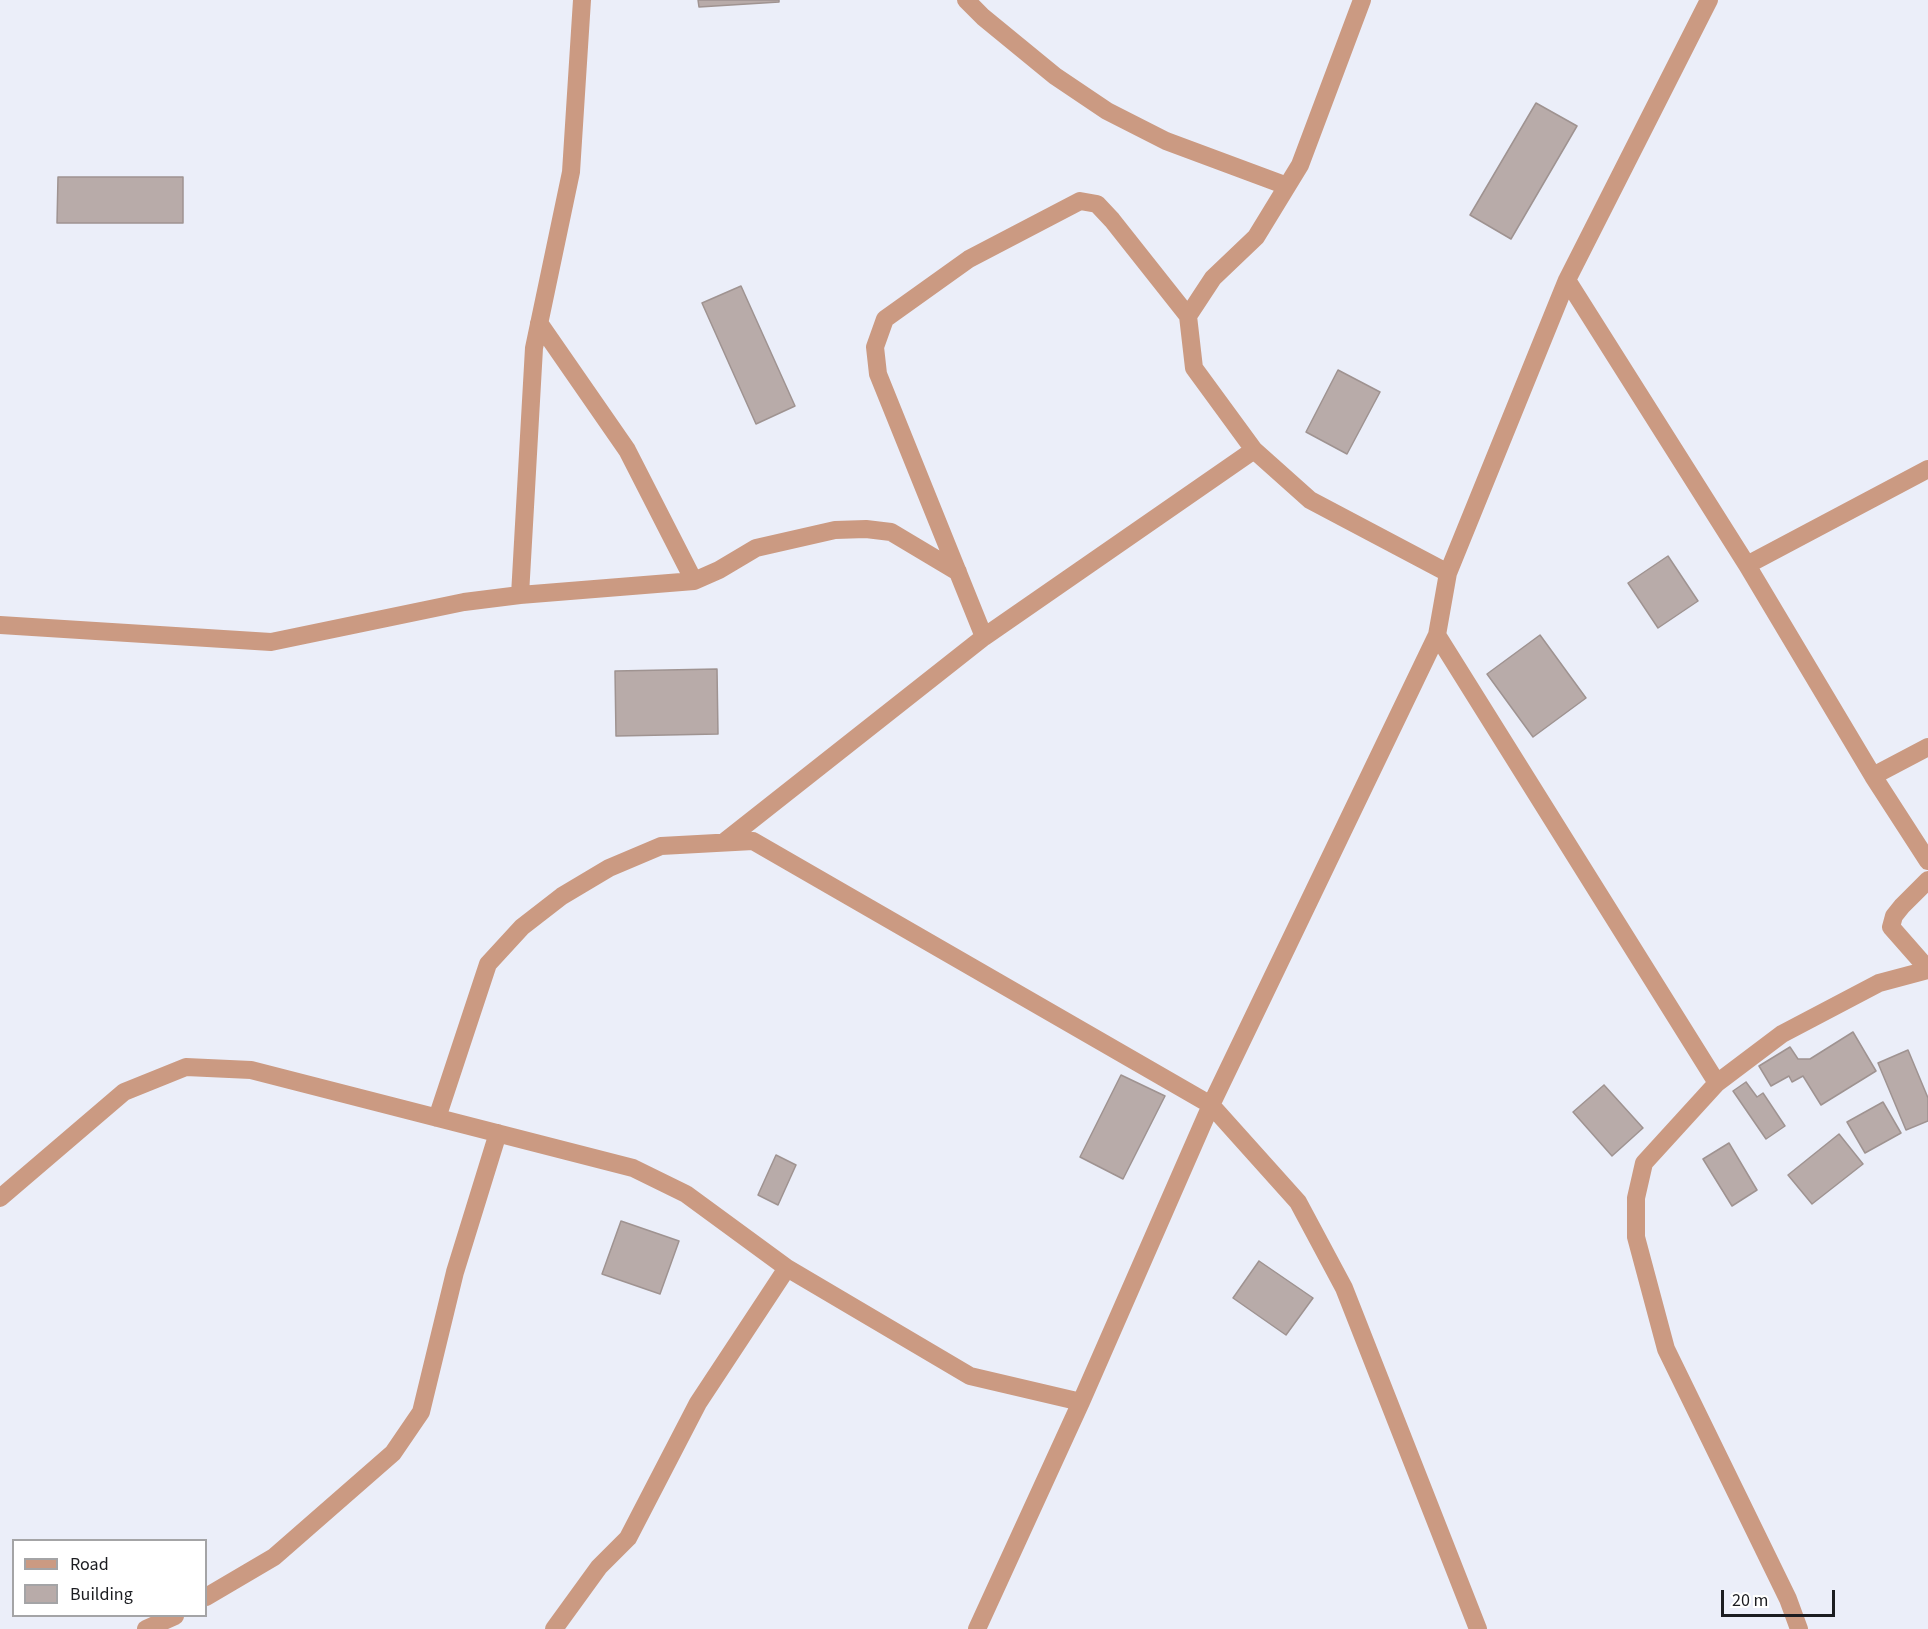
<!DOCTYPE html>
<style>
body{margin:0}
#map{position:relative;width:1928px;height:1629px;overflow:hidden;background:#ebeef9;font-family:"Source Sans 3",sans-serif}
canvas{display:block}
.legend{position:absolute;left:12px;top:1539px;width:195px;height:78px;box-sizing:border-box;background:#fff;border:2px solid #a4a4a6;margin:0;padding:8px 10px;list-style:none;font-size:18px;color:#1b1c20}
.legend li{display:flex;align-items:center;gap:12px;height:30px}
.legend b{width:30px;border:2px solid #a4a4a6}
.scale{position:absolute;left:1721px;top:1590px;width:114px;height:27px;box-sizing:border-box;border:3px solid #1b1c20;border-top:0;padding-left:8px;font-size:18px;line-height:21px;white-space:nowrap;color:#1b1c20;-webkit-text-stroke:4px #fff;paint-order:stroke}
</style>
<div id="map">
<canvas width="1928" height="1629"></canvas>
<ul class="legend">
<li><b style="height:8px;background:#cb9a82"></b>Road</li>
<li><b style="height:16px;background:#b8aba9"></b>Building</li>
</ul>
<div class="scale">20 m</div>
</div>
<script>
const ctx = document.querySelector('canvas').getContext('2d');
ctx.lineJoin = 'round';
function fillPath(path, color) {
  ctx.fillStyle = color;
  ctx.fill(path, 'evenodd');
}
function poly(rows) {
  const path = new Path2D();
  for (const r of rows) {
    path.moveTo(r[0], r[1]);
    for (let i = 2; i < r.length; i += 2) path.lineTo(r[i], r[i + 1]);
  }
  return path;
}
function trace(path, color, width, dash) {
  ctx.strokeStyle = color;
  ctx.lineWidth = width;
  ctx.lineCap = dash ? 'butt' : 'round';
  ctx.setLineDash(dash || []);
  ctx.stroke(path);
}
const building = poly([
 [698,0,779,0,779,2,699,7,698,0],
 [1536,103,1577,126,1511,239,1470,215,1536,103],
 [58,177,183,177,183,223,57,223,58,177],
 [741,286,795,406,756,424,702,303,741,286],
 [1338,370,1380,392,1347,454,1306,432,1338,370],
 [1668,556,1698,601,1658,628,1628,583,1668,556],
 [1540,635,1586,698,1533,737,1487,674,1540,635],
 [717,669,718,734,616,736,615,671,717,669],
 [1853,1032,1876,1071,1821,1105,1803,1076,1792,1082,1789,1076,1771,1086,1759,1066,1790,1047,1798,1059,1810,1059,1853,1032],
 [1908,1050,1928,1098,1928,1121,1906,1130,1878,1063,1908,1050],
 [1121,1075,1165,1096,1123,1179,1080,1157,1121,1075],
 [1746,1082,1757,1097,1763,1093,1785,1126,1766,1139,1733,1091,1746,1082],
 [1604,1085,1643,1128,1612,1156,1573,1112,1604,1085],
 [1883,1102,1901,1133,1865,1153,1847,1122,1883,1102],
 [1839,1134,1863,1164,1812,1204,1788,1175,1839,1134],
 [1729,1143,1757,1190,1732,1206,1703,1159,1729,1143],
 [776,1155,796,1165,778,1205,758,1195,776,1155],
 [621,1221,679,1241,660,1294,602,1274,621,1221],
 [1259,1261,1313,1298,1286,1335,1233,1298,1259,1261]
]);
fillPath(building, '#b8aba9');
trace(building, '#9f9391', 1.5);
trace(poly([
 [966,0,983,17,1055,76,1107,111,1166,141,1287,186],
 [1567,280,1747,565,1873,776,1928,861],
 [1188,316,1213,278,1256,237,1300,165,1362,0],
 [539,323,627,450,694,581],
 [1747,565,1928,469],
 [520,595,534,348,571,172,582,0],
 [0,625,271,642,464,602,520,595,694,581,719,570,756,548,835,530,866,529,891,532,958,572],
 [1437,635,1717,1083],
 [984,637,878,374,875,347,885,319,969,259,1080,201,1097,204,1112,220,1188,316,1194,368,1254,450,1310,500,1448,573],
 [1873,776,1928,747],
 [724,842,984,637,1254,450],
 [1928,880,1902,906,1894,916,1891,927,1928,969],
 [437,1118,488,964,522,927,562,896,609,868,661,846,753,841,1211,1105,1298,1202,1344,1288,1478,1629],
 [0,1198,124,1092,186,1067,251,1070,633,1168,686,1194,787,1268,970,1376,1081,1402],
 [206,1597,274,1557,393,1453,421,1412,455,1272,498,1133],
 [146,1629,175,1616],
 [554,1629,599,1567,628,1538,698,1403,787,1268],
 [977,1629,1081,1402,1211,1105,1437,635,1448,573,1567,280,1709,0],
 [1799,1629,1788,1599,1666,1349,1636,1237,1636,1198,1644,1163,1717,1083,1782,1034,1879,983,1928,970]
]), '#cb9a82', 18);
</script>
